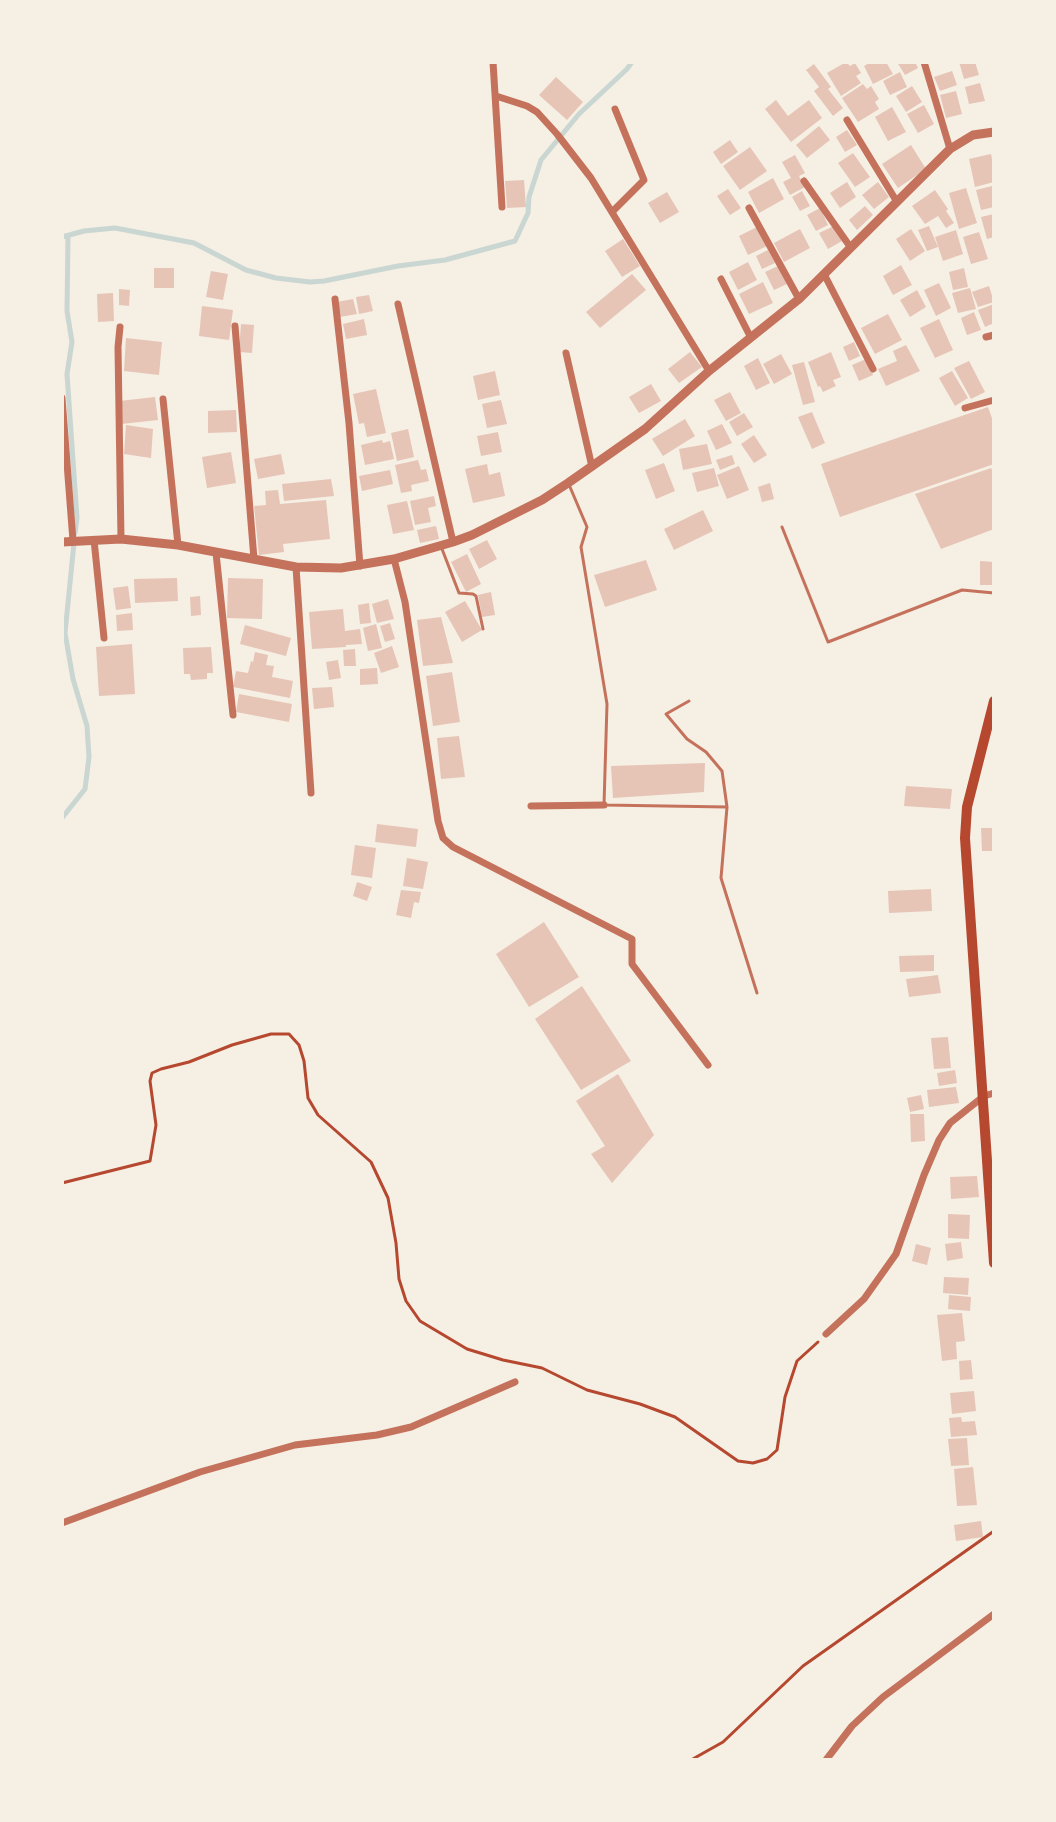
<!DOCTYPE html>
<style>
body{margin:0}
#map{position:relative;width:1056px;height:1822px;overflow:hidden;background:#f6efe4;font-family:Raleway,sans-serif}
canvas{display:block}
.frame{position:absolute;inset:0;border:64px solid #f6efe4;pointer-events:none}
</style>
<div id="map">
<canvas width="1056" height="1822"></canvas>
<div class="frame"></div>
</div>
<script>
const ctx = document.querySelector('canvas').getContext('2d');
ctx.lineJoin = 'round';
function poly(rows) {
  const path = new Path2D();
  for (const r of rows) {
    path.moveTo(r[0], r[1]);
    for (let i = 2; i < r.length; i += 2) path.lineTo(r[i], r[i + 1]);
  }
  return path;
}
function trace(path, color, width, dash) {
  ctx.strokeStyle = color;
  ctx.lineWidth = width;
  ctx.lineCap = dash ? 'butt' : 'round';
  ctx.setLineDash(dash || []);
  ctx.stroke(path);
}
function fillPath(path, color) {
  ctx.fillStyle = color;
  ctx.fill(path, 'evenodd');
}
trace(poly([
 [68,236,67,311,72,342,67,374,77,518,75,533],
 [62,237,84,231,115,228,194,243,246,270,276,278,310,282,324,281,398,266,445,260,515,241,528,213,529,197,541,160,579,114,627,69,632,62],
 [62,818,85,789,89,757,87,726,73,679,65,633,74,543]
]), '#c9d6d2', 5);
fillPath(poly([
 [846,62,850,66,855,63,861,73,856,76,861,83,841,96,827,73],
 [871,62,886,62,893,74,873,84,864,66],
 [897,62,915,62,918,68,905,75],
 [959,62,975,62,979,75,964,79],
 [814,64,831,87,828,89,843,108,833,116,814,91,819,87,806,70],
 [952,71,957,85,940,91,934,77],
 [900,72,907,87,890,95,883,81],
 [556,77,583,102,567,120,539,95],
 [980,83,985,101,969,104,965,87],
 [863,84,867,89,871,86,879,99,875,102,879,109,858,122,842,98],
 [912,86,922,102,906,112,896,96],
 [956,91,962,114,946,118,940,95],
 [776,100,788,116,809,100,822,118,791,142,765,109],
 [924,105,934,124,918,133,907,114],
 [892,107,906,132,888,141,875,117],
 [819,126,830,140,807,158,796,145],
 [847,130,857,145,845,152,836,137],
 [730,140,738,152,721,164,713,152],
 [911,145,926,169,898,188,882,164],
 [750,147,767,171,740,190,723,166],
 [853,153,870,177,855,187,838,163],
 [991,154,994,170,994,182,975,187,969,159],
 [795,155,805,173,799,176,805,187,790,195,783,182,791,178,782,162],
 [773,178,784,199,759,213,748,192],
 [524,180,526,207,507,208,505,181],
 [847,182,856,197,840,208,830,193],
 [878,182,889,197,874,209,862,195],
 [992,186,994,207,981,210,976,190],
 [966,188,977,223,959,229,949,193],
 [728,189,741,208,730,215,717,196],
 [935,190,948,209,946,211,954,223,946,228,938,216,925,224,912,206],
 [802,191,810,206,800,211,792,197],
 [667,192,679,212,660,223,648,203],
 [865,206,873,215,857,230,849,220],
 [820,208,828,225,816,231,807,215],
 [994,214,994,237,987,239,981,217],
 [834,226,842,241,828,249,819,233],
 [929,226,938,247,927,251,918,230],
 [757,227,767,246,748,255,739,236],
 [800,229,810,248,784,262,774,243],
 [911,229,925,251,910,261,896,239],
 [956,230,963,254,943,261,935,237],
 [979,232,988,259,971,264,963,237],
 [623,239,640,266,622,277,605,251],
 [768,250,775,263,762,269,756,256],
 [748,262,757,280,738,290,729,272],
 [901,265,912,285,893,295,883,276],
 [778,266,787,284,774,290,765,272],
 [154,268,174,268,174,288,154,288],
 [964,268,968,287,953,290,949,272],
 [211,271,228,274,223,300,206,297],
 [632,274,646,290,600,328,586,312],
 [763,282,773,303,749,314,739,294],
 [939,283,951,308,936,316,924,290],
 [989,286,994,302,978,307,972,292],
 [970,288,976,309,958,313,952,293],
 [119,289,130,290,129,306,119,305],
 [917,290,926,307,910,317,900,300],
 [113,293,114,321,98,322,97,294],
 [369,295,373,311,359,314,356,297],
 [353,299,357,314,340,317,337,302],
 [994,304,994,323,985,327,978,310],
 [202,306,233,310,229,340,199,336],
 [974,312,981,330,967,335,961,318],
 [888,314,902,340,875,354,861,328],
 [364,319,367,335,346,339,343,324],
 [939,319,953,350,935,358,920,328],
 [241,324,254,325,252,353,239,352],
 [126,338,162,342,159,375,124,371],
 [854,342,860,356,849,361,843,347],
 [906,345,920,371,886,386,878,369,897,361,893,351],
 [690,352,702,367,679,383,668,369],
 [831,352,841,377,833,380,836,386,823,392,820,386,818,387,808,362],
 [781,354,792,374,774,384,763,364],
 [758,358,770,383,756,390,744,366],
 [866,359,873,375,859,381,852,365],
 [969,361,985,392,971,399,954,368],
 [804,362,815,402,803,405,792,365],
 [495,371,500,395,478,400,473,376],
 [952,371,968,398,955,406,939,378],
 [651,384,661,401,639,413,629,397],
 [376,389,386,433,367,437,364,423,359,424,353,394],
 [730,392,741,413,726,421,714,400],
 [155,397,158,420,122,424,119,401],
 [501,400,507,424,487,428,482,404],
 [988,407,994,424,994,464,840,517,821,464],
 [236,410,237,432,208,433,208,411],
 [812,412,825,443,812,449,798,417],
 [744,413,753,427,737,436,729,422],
 [685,419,695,436,663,456,652,439],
 [722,424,732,443,716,450,707,431],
 [126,425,153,429,151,458,124,454],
 [408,429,414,457,397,461,391,433],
 [498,432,502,452,481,456,477,436],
 [754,435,767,455,754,463,741,444],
 [382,440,383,443,390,441,394,459,365,465,361,445],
 [707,444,712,464,683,470,679,449],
 [231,452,236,483,207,488,202,457],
 [281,454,285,474,258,479,254,459],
 [732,455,735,464,720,470,716,460],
 [418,460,421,470,426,469,429,481,411,485,412,491,401,493,395,465],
 [664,463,675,491,656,499,645,470],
 [487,464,489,475,500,472,505,496,473,503,465,469],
 [739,466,749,490,727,499,717,475],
 [714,468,719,486,697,492,692,473],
 [991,468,994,474,994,529,941,549,915,494],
 [390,470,393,484,362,491,359,476],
 [331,479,334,496,284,501,282,484],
 [770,483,774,499,762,502,758,487],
 [278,490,280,504,326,500,330,539,283,544,284,552,259,555,254,506,266,505,265,491],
 [434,496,436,506,428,508,431,522,415,525,410,501],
 [407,501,414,530,393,534,387,505],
 [703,510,713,531,674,550,664,529],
 [436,526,439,539,420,543,417,530],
 [487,540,497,559,479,569,469,549],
 [467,554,481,584,466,592,451,562],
 [646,560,657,590,605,607,594,575],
 [980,561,994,562,994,585,980,585],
 [177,578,178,601,135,603,134,579],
 [228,578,263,579,262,619,227,618],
 [128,586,131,608,116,610,113,588],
 [491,592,495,615,482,617,478,595],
 [200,596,201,615,191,616,190,597],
 [388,599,394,619,377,623,372,604],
 [465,601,482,630,462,642,445,612],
 [369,603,371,623,360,624,358,605],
 [343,609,345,631,360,629,362,644,346,645,346,647,312,649,309,612],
 [132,613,133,630,117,631,116,615],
 [441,617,453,663,423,666,417,620],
 [390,623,395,639,385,642,380,626],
 [376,624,382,648,368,651,363,628],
 [245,625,291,638,286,656,240,644],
 [132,644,135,694,99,696,96,647],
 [392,646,399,667,381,673,374,653],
 [211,647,213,673,207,673,207,679,191,680,190,674,184,674,183,648],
 [355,649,356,666,344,666,343,650],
 [255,652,268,655,266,665,274,666,272,677,293,681,290,698,233,687,236,671,248,673,251,661,253,662],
 [338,660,341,678,329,680,326,662],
 [377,668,378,684,360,685,360,669],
 [452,672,460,722,433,726,426,676],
 [332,687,334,707,314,709,312,688],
 [239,694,292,704,289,722,236,712],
 [459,736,465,777,441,779,437,738],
 [705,763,704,792,613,798,611,766],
 [906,786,952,789,950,809,904,806],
 [377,824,418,829,416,847,375,842],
 [981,828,994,828,994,851,982,851],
 [355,845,376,848,372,878,351,875],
 [407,858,428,862,423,889,403,886],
 [357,882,372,887,367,901,353,896],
 [931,889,932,911,889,913,888,891],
 [401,890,421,892,419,903,414,902,411,918,396,915],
 [544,922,579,977,529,1007,496,954],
 [934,955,934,971,900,972,899,956],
 [938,975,941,993,909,997,906,979],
 [582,986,631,1061,581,1090,535,1019],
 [948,1037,951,1068,934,1069,931,1038],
 [955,1070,957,1083,939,1086,937,1073],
 [618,1074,654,1135,612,1183,591,1154,605,1146,576,1101],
 [956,1087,959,1103,929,1107,927,1090],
 [921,1095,924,1109,910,1112,907,1098],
 [910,1114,924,1114,925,1141,911,1142],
 [977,1176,979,1197,951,1199,950,1177],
 [948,1214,970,1215,969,1239,948,1238],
 [961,1242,963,1258,947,1261,945,1244],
 [916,1244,931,1248,927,1265,912,1261],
 [944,1277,969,1278,968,1295,943,1293],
 [949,1295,971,1297,970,1311,948,1309],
 [962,1313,965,1341,956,1342,957,1359,942,1361,937,1315],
 [971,1360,973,1379,960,1380,959,1361],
 [974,1391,976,1411,952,1414,950,1393],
 [961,1417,962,1422,975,1421,977,1435,951,1437,949,1418],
 [967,1438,969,1465,951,1466,948,1439],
 [973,1467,977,1505,957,1506,954,1469],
 [981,1521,983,1537,956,1541,954,1525]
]), '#e6c5b7');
trace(poly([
 [62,1183,150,1161,156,1125,150,1081,152,1073,161,1069,189,1062,232,1045,271,1034,289,1034,299,1045,304,1061,308,1098,318,1115,371,1162,388,1198,396,1243,399,1279,406,1301,420,1321,467,1349,503,1360,542,1368,587,1390,640,1404,675,1417,738,1461,753,1463,767,1459,777,1450,785,1397,797,1361,818,1342],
 [691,1760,723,1742,803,1666,994,1531]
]), '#b5482f', 3);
trace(poly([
 [570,487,587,527,581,547,607,704,604,805,727,807,721,878,757,993],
 [782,527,828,642,962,590,994,593],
 [442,549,459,593,473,594,476,596,483,629],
 [689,701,666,714,687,739,706,752,722,771,727,807]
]), '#c5725c', 3);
trace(poly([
 [493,62,502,207],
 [924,62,950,149],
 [496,96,527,106,537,112,557,134,591,178,709,371],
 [847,120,897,202],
 [804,181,851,248],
 [749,208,799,299],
 [612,212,644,180,615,109],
 [824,274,873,369],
 [721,279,751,338],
 [335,299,349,423,360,566],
 [398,304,453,542],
 [235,326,254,559],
 [120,327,118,347,121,539],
 [986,337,994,335],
 [566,353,592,467],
 [62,398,73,541],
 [163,399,178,545],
 [965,408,994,400],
 [94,540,104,638],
 [216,553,233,715],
 [394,559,405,602,438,821,443,838,453,847,632,939,632,964,708,1065],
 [296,567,311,793],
 [531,806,604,805],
 [826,1334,864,1299,896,1254,924,1175,939,1140,950,1123,984,1096,994,1093],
 [62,1523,200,1472,295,1445,377,1435,411,1427,515,1382],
 [826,1760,852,1726,883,1697,994,1614]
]), '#c5725c', 7);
trace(poly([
 [62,542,121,539,178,545,296,567,341,568,394,559,453,542,472,535,542,500,568,483,645,429,709,371,799,299,950,149,973,135,994,132]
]), '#c5725c', 9);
trace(poly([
 [994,701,967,807,965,838,994,1263]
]), '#b5482f', 10);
</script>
